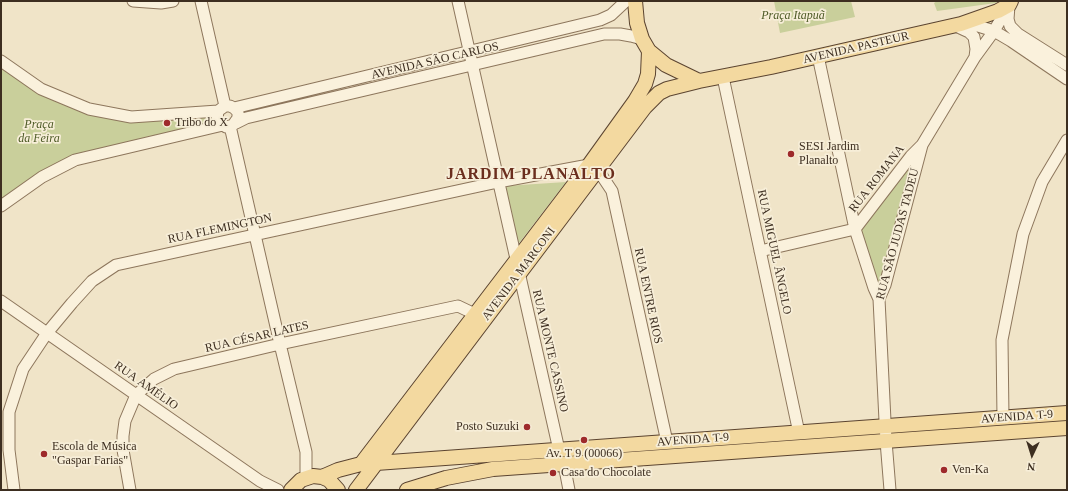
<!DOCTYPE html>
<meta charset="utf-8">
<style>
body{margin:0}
#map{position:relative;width:1068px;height:491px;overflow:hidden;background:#f0e4c8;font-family:Georgia,serif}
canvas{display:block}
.frame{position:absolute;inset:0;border:2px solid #3d2e20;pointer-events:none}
.north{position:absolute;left:1012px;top:435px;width:40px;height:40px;-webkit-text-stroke:3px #f7eed8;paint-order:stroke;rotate:184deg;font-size:11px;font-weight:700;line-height:16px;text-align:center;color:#3d2e20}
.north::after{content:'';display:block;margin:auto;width:14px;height:18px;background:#3d2e20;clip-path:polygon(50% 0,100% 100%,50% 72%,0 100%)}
</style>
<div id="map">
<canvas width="1068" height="491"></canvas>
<div class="frame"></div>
<div class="north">N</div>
</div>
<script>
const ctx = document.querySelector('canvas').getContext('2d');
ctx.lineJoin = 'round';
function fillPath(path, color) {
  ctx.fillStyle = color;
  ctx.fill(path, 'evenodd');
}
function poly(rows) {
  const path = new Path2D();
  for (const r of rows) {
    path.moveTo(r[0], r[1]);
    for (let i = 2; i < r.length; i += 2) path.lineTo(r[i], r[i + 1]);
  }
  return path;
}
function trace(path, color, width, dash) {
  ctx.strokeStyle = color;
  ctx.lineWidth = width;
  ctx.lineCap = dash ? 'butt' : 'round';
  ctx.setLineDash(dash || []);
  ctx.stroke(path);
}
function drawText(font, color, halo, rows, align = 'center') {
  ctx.font = font + ' Georgia,serif';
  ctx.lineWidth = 3.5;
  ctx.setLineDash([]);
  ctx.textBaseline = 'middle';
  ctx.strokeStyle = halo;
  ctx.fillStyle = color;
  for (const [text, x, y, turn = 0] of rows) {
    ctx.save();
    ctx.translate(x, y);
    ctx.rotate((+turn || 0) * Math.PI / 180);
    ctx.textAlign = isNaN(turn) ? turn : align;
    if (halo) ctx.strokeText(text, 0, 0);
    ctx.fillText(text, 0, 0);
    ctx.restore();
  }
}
fillPath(poly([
 [774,1,851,1,855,17,780,33],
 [937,1,998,1,996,3,937,11,934,3],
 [1,66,88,112,204,116,208,119,207,124,76,156,1,201],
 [918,153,881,289,860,230],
 [566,182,516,247,505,186]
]), '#c9cf9b');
const minor = poly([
 [133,1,161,3,173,1],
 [201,1,225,106],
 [458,1,559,450],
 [1009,6,1008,19,1010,26,1018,34,1067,65],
 [963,24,978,26,994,31,1011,41,1067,79],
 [956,26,969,32,974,37,976,49,975,57],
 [818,56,855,229,874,288,879,299],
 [1,61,41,89,89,109,131,117,218,111],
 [723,77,799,433],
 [234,108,600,20,611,15,626,1],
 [236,123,246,118,604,34,620,34,631,36,642,39],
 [230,126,280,344,306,452,306,477],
 [1,206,42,177,75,160,223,125,226,127,233,125,238,118,238,112,234,108,230,106,225,106,218,111,217,119,223,125],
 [760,251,855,229,911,156,922,145],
 [1,301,260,481,278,490],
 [1003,418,1002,340,1023,234,1042,182,1067,140],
 [564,464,569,490],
 [14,490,9,450,9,412,23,369,47,333,72,303,92,281,116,265,498,182,589,165,598,170,612,191,667,442],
 [130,490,123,450,123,436,125,421,136,395,154,379,174,369,280,344,458,306,481,317],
 [890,490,886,441,879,299,885,285,922,145,975,57,994,31,1009,5]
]);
const major = poly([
 [635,1,637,23,642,39,649,51,666,65,699,81],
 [361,464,589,165,635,101,645,84,648,74,649,51],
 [322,477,338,470,361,464,376,463,1067,413],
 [291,490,301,480,313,476,322,477,329,480,338,490],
 [356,490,645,107,659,93,667,89,699,81,771,67,961,24,998,11,1009,5,1011,1],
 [407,490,446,478,493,469,1067,428]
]);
trace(minor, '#8d765c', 13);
trace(major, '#5b4430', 16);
trace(minor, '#faf1dc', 11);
trace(major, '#f3d9a0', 14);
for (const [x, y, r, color] of [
 [167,123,4,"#9e2a2b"],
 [791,154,4,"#9e2a2b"],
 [527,427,4,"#9e2a2b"],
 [584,440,4,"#9e2a2b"],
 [44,454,4,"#9e2a2b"],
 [944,470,4,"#9e2a2b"],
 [553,473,4,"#9e2a2b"]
]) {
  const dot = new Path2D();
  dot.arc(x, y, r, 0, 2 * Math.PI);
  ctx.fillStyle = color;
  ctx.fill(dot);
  trace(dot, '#f7eed8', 1.5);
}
drawText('italic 12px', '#4d5a26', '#f7eed8', [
 ["Praça Itapuã",793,16],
 ["Praça",39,125],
 ["da Feira",39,139]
]);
drawText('12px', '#3d2e20', '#f7eed8', [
 ["AVENIDA PASTEUR",856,48,-13],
 ["AVENIDA SÃO CARLOS",435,61,-13],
 ["RUA ROMANA",877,179,-52],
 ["RUA FLEMINGTON",220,229,-12],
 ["RUA SÃO JUDAS TADEU",898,234,-75],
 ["RUA MIGUEL ÂNGELO",774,252,78],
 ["AVENIDA MARCONI",519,274,-53],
 ["RUA ENTRE RIOS",648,296,78],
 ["RUA CÉSAR LATES",257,337,-13],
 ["RUA MONTE CASSINO",550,351,77],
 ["RUA AMÉLIO",146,386,35],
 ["AVENIDA T-9",1017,417,-4],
 ["AVENIDA T-9",693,440,-4]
]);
drawText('12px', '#3d2e20', '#f7eed8', [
 ["Tribo do X",175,123],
 ["SESI Jardim",799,147],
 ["Planalto",799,161],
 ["Posto Suzuki",519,427,"right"],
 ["Escola de Música",52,447],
 ["\"Gaspar Farias\"",52,461],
 ["Av. T 9 (00066)",584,454,"center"],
 ["Ven-Ka",952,470],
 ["Casa do Chocolate",561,473]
], 'left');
ctx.letterSpacing = '1px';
drawText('bold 16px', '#6b2e1e', '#f7eed8', [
 ["JARDIM PLANALTO",531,175]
]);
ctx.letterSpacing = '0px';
</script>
